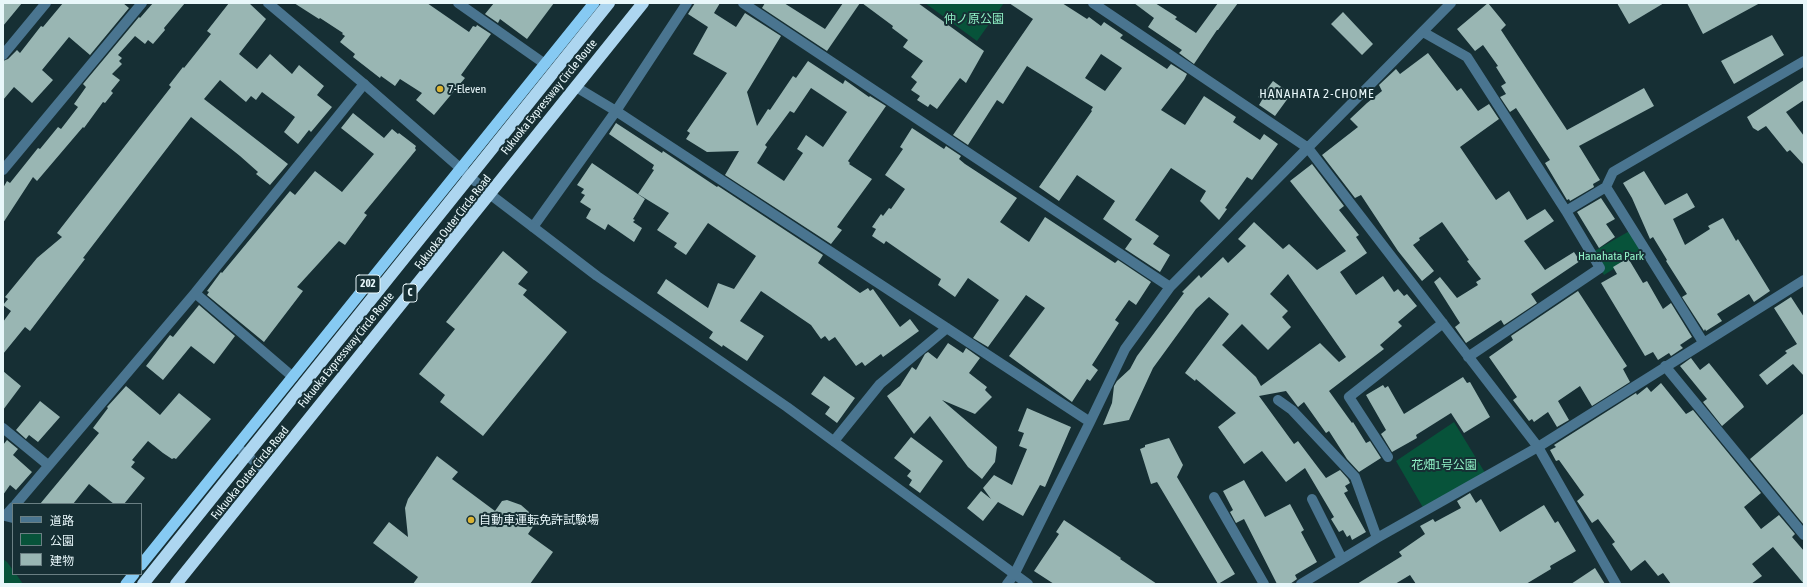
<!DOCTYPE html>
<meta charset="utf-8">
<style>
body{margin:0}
#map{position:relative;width:1807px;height:587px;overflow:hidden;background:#162f34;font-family:"Asap Condensed","Noto Sans JP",sans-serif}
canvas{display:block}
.frame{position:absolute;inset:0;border:4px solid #e8f7fa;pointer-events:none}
.legend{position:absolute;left:12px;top:503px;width:130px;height:72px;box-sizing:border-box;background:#162f34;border:1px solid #6a7f83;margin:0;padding:5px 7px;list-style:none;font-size:12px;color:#e8f7fa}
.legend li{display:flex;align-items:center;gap:8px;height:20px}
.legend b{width:20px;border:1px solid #6a7f83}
</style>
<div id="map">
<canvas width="1807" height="587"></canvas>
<div class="frame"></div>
<ul class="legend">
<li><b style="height:5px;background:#4a7590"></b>道路</li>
<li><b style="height:11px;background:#07533a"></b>公園</li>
<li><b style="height:11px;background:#99b6b3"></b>建物</li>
</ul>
</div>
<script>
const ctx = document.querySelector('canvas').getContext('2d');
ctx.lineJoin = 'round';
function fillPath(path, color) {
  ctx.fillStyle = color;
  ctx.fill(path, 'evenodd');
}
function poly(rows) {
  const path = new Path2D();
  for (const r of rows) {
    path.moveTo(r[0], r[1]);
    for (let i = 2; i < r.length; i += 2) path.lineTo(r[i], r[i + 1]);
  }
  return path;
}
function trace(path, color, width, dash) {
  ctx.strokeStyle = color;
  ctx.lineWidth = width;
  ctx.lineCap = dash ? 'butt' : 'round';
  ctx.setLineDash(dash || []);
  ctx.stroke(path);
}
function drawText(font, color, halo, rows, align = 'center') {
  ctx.font = font + ' "Asap Condensed","Noto Sans JP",sans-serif';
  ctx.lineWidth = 4;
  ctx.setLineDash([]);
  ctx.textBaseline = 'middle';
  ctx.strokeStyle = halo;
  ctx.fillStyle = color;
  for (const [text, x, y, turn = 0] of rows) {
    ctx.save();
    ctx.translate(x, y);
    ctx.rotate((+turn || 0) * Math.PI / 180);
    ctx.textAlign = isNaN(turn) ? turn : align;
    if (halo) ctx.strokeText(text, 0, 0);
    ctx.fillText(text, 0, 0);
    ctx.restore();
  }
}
fillPath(poly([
 [925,3,1004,3,977,41],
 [1633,229,1645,249,1604,275,1591,253],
 [1454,422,1487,476,1425,511,1396,461],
 [3,559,7,562,13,570,13,574,16,574,23,584,3,584]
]), '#07533a');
fillPath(poly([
 [3,3,22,3,3,26],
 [63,3,123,3,129,8,90,55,69,37,42,70,53,80,32,103,14,87,3,100,3,61,8,59,17,50,20,53,41,26,43,27],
 [153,3,185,3,164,28,165,30,153,44,148,40,145,44,135,36,118,55,122,58,119,61,122,64,112,74,120,80,111,91,113,93,105,103,103,102,84,128,83,127,37,181,33,177,3,223,3,188,7,181,10,183,38,148,40,149,58,127,61,129,78,107,74,104,86,87,83,84,139,17,140,18],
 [229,3,249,3,266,19,239,54,257,69,270,54,292,74,299,65,324,86,317,95,332,107,311,132,309,130,298,144,284,132,295,117,262,92,256,100,251,96,246,102,220,80,204,99,288,164,270,185,256,174,258,172,240,156,191,117,83,258,85,259,30,331,25,327,3,354,3,322,11,311,3,305,8,299,5,297,37,258,62,237,57,233,171,87,169,85,183,67,184,68,211,34,207,31],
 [294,3,427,3,469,32,473,26,476,27,477,25,491,34,461,75,465,78,434,115,416,100,422,93,400,79,395,86,381,76,380,78,353,57,355,54,340,42,345,36,342,34,343,33,320,18,319,19],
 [494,3,554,3,527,39,500,19,498,23,485,14],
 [695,3,720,3,714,13,736,27,745,13,781,36,747,92,757,126,768,109,770,110,793,76,796,78,808,61,843,84,845,80,869,97,870,96,886,106,848,161,850,163,849,164,872,179,837,227,842,230,831,244,725,175,739,151,707,152,686,139,690,133,687,131,727,73,693,54,708,27,688,14],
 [811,88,847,112,823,147,806,135,797,149,803,153,784,181,757,163,767,147,765,145,790,111,794,113],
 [765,3,784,3,825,29,843,3,860,3,827,51,762,8],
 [862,3,918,3,984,51,966,83,960,78,937,109,930,104,928,107,917,100,920,96,911,90,917,82,911,77,923,61,903,47,908,40,892,28,893,26],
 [1009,3,1062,3,1087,19,1089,17,1101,26,1104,22,1123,35,1120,38,1167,69,1171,64,1187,74,1184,80,1161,110,1185,125,1204,96,1236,117,1233,122,1260,140,1264,134,1278,144,1252,180,1247,177,1225,208,1227,209,1219,220,1200,201,1206,191,1171,168,1135,220,1159,236,1153,244,1170,255,1160,272,1125,249,1132,239,1103,219,1115,201,1077,175,1059,201,1039,187,1092,111,1091,110,1093,107,1027,66,1003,104,997,100,968,145,953,135,1033,19],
 [1101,54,1122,68,1105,91,1085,78],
 [1134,3,1155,3,1177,17,1175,19,1196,33,1218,3,1238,3,1218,30,1217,30,1194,64,1179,53,1182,50,1148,27,1154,18],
 [1488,3,1506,25,1501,30,1567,130,1644,88,1654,106,1579,146,1600,180,1593,184,1594,187,1570,201,1569,199,1567,200,1545,163,1550,160,1516,108,1510,112,1500,97,1506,94,1501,86,1506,83,1496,67,1498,66,1483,45,1475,51,1457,29],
 [1617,3,1664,3,1629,24],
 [1687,3,1760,3,1703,34],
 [1343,12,1373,44,1362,55,1331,24],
 [1772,35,1784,55,1734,84,1721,61],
 [1428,53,1457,91,1461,88,1478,111,1489,104,1499,119,1460,147,1496,200,1509,191,1527,220,1545,209,1554,221,1524,241,1545,270,1574,252,1580,261,1531,294,1537,303,1504,325,1501,320,1466,343,1455,327,1460,323,1434,282,1440,277,1457,298,1478,285,1476,282,1481,279,1467,261,1469,260,1442,222,1419,238,1420,240,1413,245,1434,271,1422,281,1398,251,1361,195,1355,198,1322,155,1358,127,1350,119,1367,103,1382,91,1379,85,1396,69,1400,74],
 [1804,80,1804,100,1786,112,1804,136,1804,165,1790,150,1787,152,1766,126,1758,131,1753,128,1747,117],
 [1273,81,1291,94,1275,116,1259,105,1262,100,1258,97,1265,88,1267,89],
 [353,113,384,138,392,129,398,134,399,133,416,146,415,148,416,150,364,213,367,215,345,245,339,241,297,287,303,291,264,342,207,295,209,292,207,291,221,272,222,273,290,191,295,195,315,171,342,192,374,154,341,128],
 [616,123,662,153,663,151,717,187,718,186,823,255,818,263,860,293,868,288,870,291,873,289,900,327,910,319,919,331,883,357,881,354,865,366,862,362,856,366,835,337,829,341,825,336,821,339,811,325,761,291,740,321,764,336,747,361,723,345,722,347,709,338,713,332,657,293,666,279,708,308,718,283,734,289,756,256,708,223,686,255,674,247,677,243,657,230,669,213,638,194,654,170,652,169,654,165,609,134],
 [912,128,944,149,946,146,961,156,959,159,965,164,1017,198,1000,222,1029,242,1045,217,1115,263,1118,260,1151,282,1136,305,1129,300,1115,320,1119,323,1092,365,1098,370,1090,381,1087,379,1072,402,1009,356,1045,308,1026,295,988,347,973,338,999,300,968,278,955,297,938,285,941,279,886,241,884,244,872,236,876,229,872,227,881,214,883,216,889,208,891,209,905,189,885,175,903,149,900,147],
 [592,163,645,199,633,219,635,220,633,222,642,228,634,242,608,224,605,230,586,218,591,209,580,202,585,195,581,193,584,189,577,185],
 [1312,164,1344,206,1339,210,1359,235,1356,237,1367,253,1340,272,1356,295,1383,276,1394,292,1398,289,1404,296,1407,294,1417,306,1398,322,1402,326,1380,345,1384,349,1329,391,1352,423,1353,422,1366,443,1370,441,1381,458,1359,472,1347,459,1329,431,1326,433,1304,402,1298,407,1286,391,1259,396,1294,444,1298,441,1326,478,1340,470,1348,479,1350,483,1345,486,1348,491,1344,493,1366,532,1352,540,1350,535,1347,537,1343,530,1339,532,1331,519,1334,517,1305,468,1286,482,1262,451,1244,464,1218,427,1236,413,1196,379,1195,381,1185,373,1229,314,1209,297,1196,309,1153,368,1129,420,1103,425,1112,403,1114,386,1117,381,1130,369,1137,356,1184,293,1182,292,1199,275,1201,278,1223,257,1228,263,1246,246,1238,239,1254,222,1283,249,1289,244,1317,270,1346,251,1290,181],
 [1288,274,1346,357,1339,362,1320,343,1261,386,1256,377,1222,345,1242,324,1268,350,1291,327,1282,317,1288,311,1270,294],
 [1644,171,1665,205,1687,193,1695,207,1673,219,1685,245,1710,229,1708,226,1723,218,1736,241,1738,239,1770,291,1754,302,1749,294,1717,314,1722,321,1706,331,1705,329,1704,331,1682,297,1687,294,1666,261,1667,260,1653,237,1650,239,1632,198,1623,183],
 [1601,198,1615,219,1606,224,1615,237,1599,248,1577,212],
 [503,251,528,272,518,284,527,290,523,295,567,332,483,436,440,402,445,395,419,374,455,329,446,322],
 [1628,258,1643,283,1647,281,1663,309,1671,303,1692,337,1680,345,1683,348,1671,356,1669,353,1658,360,1653,352,1645,356,1601,283,1617,274,1613,267],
 [1578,291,1627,366,1623,369,1630,382,1592,406,1580,386,1558,401,1569,420,1557,427,1548,412,1534,422,1532,419,1529,421,1513,400,1517,397,1489,357,1513,340,1511,336],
 [1791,297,1804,317,1804,376,1793,364,1767,385,1759,375,1787,353,1785,351,1797,344,1774,308],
 [199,305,235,336,214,364,191,346,163,380,146,366,170,335,173,337],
 [948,343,963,353,966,348,980,358,969,373,987,387,985,390,992,397,975,414,942,400,997,447,995,462,982,479,968,467,930,416,914,434,887,396,900,386,912,367,916,370,925,354,928,352,937,359],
 [1691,358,1700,370,1709,363,1743,405,1744,407,1722,426,1703,402,1707,399,1680,366],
 [3,371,21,386,3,410],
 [824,376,855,398,837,423,825,414,830,407,811,394],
 [1463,377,1467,383,1470,382,1490,417,1464,433,1451,413,1416,435,1417,438,1392,452,1381,434,1386,430,1366,395,1383,385,1385,388,1388,386,1404,414],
 [1661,383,1686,414,1693,410,1761,493,1744,507,1761,529,1779,515,1795,534,1792,537,1804,551,1804,584,1773,547,1752,564,1762,576,1751,584,1671,584,1663,573,1658,576,1645,560,1631,571,1612,544,1615,542,1598,519,1592,523,1577,501,1584,495,1559,460,1556,461,1550,450,1556,447,1554,445,1636,393,1637,395,1647,387,1651,392],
 [126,386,160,415,179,393,211,419,176,459,174,458,172,459,163,453,148,441,132,460,135,462,131,467,145,478,124,504,114,504,89,484,73,504,40,504,99,433,93,428,108,408,107,407],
 [40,401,60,417,38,442,29,435,26,439,16,430],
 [1027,408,1071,427,1045,487,1040,485,1023,516,998,502,983,521,967,508,981,491,991,499,983,488,994,475,1012,485,1027,449,1019,446,1024,433,1018,431],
 [1804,413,1804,525,1750,459],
 [911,437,943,461,920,493,909,485,912,480,907,476,911,471,894,458],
 [1169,438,1183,465,1177,477,1235,574,1218,584,1157,482,1151,484,1140,449,1145,447,1145,445],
 [7,440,18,449,13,455,32,472,16,490,10,485,3,495,3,445],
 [437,456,458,472,452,479,495,511,502,501,507,500,521,505,529,512,534,525,528,534,553,552,530,584,413,584,418,577,373,543,389,522,408,537,405,508,408,499],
 [1244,480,1265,517,1290,504,1304,530,1301,532,1317,562,1295,575,1297,579,1290,584,1277,584,1244,519,1236,523,1230,512,1233,510,1223,491],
 [1470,493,1476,503,1481,499,1500,532,1544,505,1555,523,1558,521,1576,551,1550,566,1551,569,1526,584,1416,584,1410,575,1395,584,1357,584,1402,556,1399,552,1425,534,1420,526,1433,519,1435,522,1461,508,1457,501],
 [1064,520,1121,558,1120,559,1157,584,1054,584,1034,571,1059,534,1056,532],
 [1595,568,1605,584,1571,584]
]), '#99b6b3');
trace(poly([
 [458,3,545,64],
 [743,3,1170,287],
 [1093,3,1308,148,1538,447,1616,584],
 [1423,32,1467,57,1566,211],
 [3,55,46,3],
 [576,87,616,111,1090,422],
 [3,170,142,3],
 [1606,187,1703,342],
 [533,227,616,111,687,3],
 [195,293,293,377],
 [1468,357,1600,268,1566,211,1606,187,1613,172,1804,61],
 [1665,366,1804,535],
 [1278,400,1292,410,1355,477,1377,538],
 [3,428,48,465],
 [834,441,880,384,947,328],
 [1388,457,1349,397,1443,323],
 [1214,497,1264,584],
 [1312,499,1342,559],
 [16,504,195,293,364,84],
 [13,507,5,516,13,518],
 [1007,584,1014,575,1090,422,1125,349,1170,287,1451,3],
 [1301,584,1377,538,1538,447,1804,280]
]), '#4a7590', 10);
trace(poly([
 [268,3,364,84,491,195,533,227,597,276,787,407,1028,584],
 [237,447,267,472]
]), '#4a7590', 10);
trace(poly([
 [141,565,594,3],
 [126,584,134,574]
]), '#86caf3', 11);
trace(poly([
 [143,584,609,3],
 [176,584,643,3]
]), '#add6f0', 12);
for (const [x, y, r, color] of [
 [440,89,4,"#dab333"],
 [471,520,4,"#dab333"]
]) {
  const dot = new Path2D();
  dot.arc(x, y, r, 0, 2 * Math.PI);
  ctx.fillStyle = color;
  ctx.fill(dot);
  trace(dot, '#162f34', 1.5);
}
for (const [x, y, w] of [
 [368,284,24],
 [410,293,14]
]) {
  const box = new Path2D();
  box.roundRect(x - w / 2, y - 9, w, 18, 3);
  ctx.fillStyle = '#162f34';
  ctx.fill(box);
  trace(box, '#e8f7fa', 1);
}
drawText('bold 11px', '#e8f7fa', null, [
 ["202",368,284],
 ["C",410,293]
]);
drawText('12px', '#8ff0c5', '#162f34', [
 ["仲ノ原公園",974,19],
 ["Hanahata Park",1611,256],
 ["花畑1号公園",1444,465]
]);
drawText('12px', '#e8f7fa', '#162f34', [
 ["7-Eleven",448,89],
 ["自動車運転免許試験場",479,520]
], 'left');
drawText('12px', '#e8f7fa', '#162f34', [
 ["Fukuoka Expressway Circle Route",549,97,-51],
 ["Fukuoka Outer Circle Road",453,222,-52],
 ["Fukuoka Expressway Circle Route",346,350,-51],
 ["Fukuoka Outer Circle Road",250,473,-51]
]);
ctx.letterSpacing = '1px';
drawText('13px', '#e8f7fa', '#162f34', [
 ["HANAHATA 2-CHOME",1317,94]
]);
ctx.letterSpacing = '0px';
</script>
